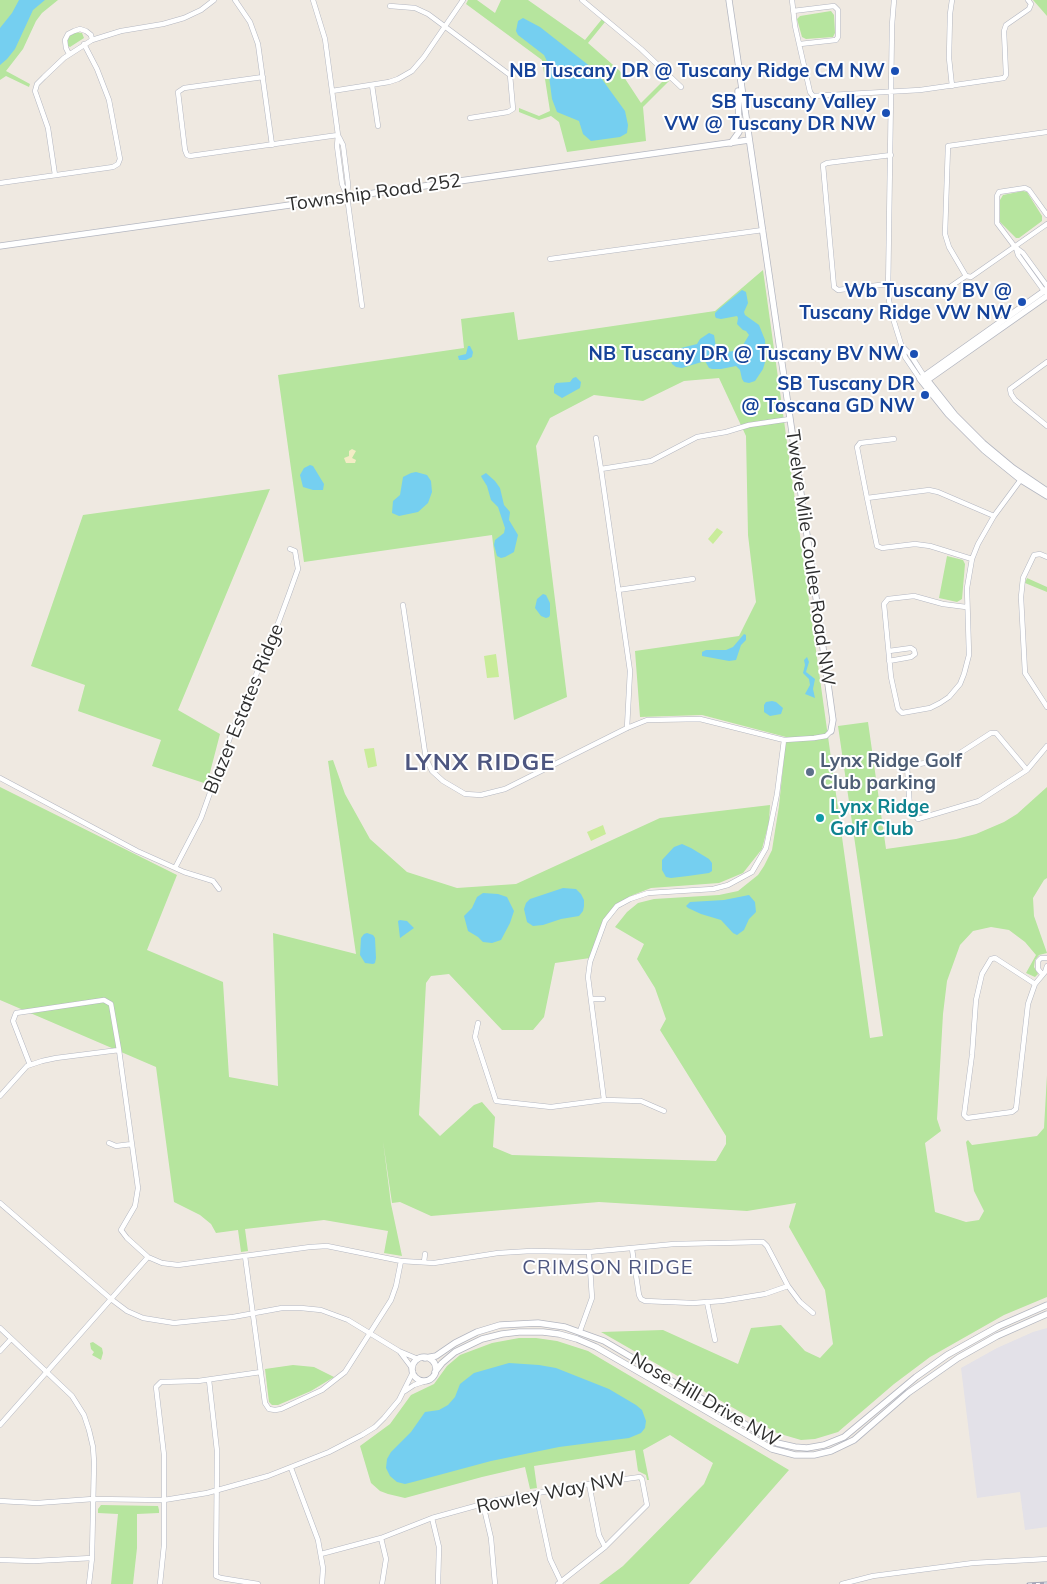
<!DOCTYPE html>
<style>
body{margin:0}
canvas{display:block;background:#efe9e1}
</style>
<canvas width="1047" height="1584"></canvas>
<script>
const ctx = document.querySelector('canvas').getContext('2d');
ctx.lineJoin = 'round';
function fillPath(path, color) {
  ctx.fillStyle = color;
  ctx.fill(path, 'evenodd');
}
function poly(rows) {
  const path = new Path2D();
  for (const r of rows) {
    if (r.length === 3) {
      path.moveTo(r[0] + r[2], r[1]);
      path.arc(r[0], r[1], r[2], 0, 2 * Math.PI);
      continue;
    }
    path.moveTo(r[0], r[1]);
    for (let i = 2; i < r.length; i += 2) path.lineTo(r[i], r[i + 1]);
  }
  return path;
}
function trace(path, color, width, dash) {
  ctx.strokeStyle = color;
  ctx.lineWidth = width;
  ctx.lineCap = dash ? 'butt' : 'round';
  ctx.setLineDash(dash || []);
  ctx.stroke(path);
}
function drawText(font, color, halo, rows, align = 'center') {
  ctx.font = font + ' Mulish,sans-serif';
  ctx.lineWidth = 4;
  ctx.setLineDash([]);
  ctx.textBaseline = 'middle';
  ctx.strokeStyle = halo;
  ctx.fillStyle = color;
  for (const [text, x, y, turn = 0] of rows) {
    ctx.save();
    ctx.translate(x, y);
    ctx.rotate((+turn || 0) * Math.PI / 180);
    ctx.textAlign = isNaN(turn) ? turn : align;
    if (halo) ctx.strokeText(text, 0, 0);
    ctx.fillText(text, 0, 0);
    ctx.restore();
  }
}
fillPath(poly([
 [1047,1328,1047,1527,1025,1530,1020,1492,977,1498,961,1368,997,1348,1033,1332]
]), '#e3e1e8');
fillPath(poly([
 [0,0,58,0,42,13,36,21,23,49,6,71,30,84,29,87,6,76,0,80],
 [468,0,477,0,495,13,501,0,528,0,585,40,602,19,605,22,588,43,620,71,641,103,667,77,670,80,643,107,646,141,567,152,559,122,551,116,539,120,519,112,519,108,539,116,550,111,542,60,466,4],
 [1033,0,1047,0,1047,16],
 [831,11,834,15,835,33,833,37,806,39,802,37,797,19,800,16],
 [75,32,82,33,84,38,70,47,68,46,67,39,69,36],
 [1023,191,1027,192,1042,216,1042,221,1019,238,1016,238,1000,222,1000,200,1003,195],
 [763,270,870,1038,883,1036,838,726,868,722,886,849,956,839,976,834,1004,822,1017,814,1047,787,1047,878,1044,880,1033,898,1034,916,1047,953,1039,955,1035,960,1034,967,1038,974,1035,977,1026,973,1036,955,1025,942,1009,930,991,927,973,931,960,945,947,981,943,1014,937,1119,941,1131,925,1143,935,1212,966,1222,979,1220,984,1211,974,1191,966,1142,968,1140,972,1145,1037,1136,1044,1128,1047,1075,1047,1297,1004,1315,930,1357,894,1384,838,1432,815,1439,801,1440,777,1433,601,1332,663,1330,738,1364,751,1328,781,1325,805,1351,820,1358,833,1344,825,1290,789,1227,796,1203,747,1211,599,1202,431,1216,400,1202,392,1203,383,1141,391,1204,402,1256,384,1253,388,1231,324,1220,245,1229,248,1251,241,1252,238,1230,216,1233,211,1224,200,1215,174,1202,156,1067,0,1000,0,787,177,875,147,950,223,982,229,1077,278,1086,273,933,356,954,328,761,333,760,345,794,370,839,407,872,457,888,516,884,660,818,770,805,769,822,762,849,743,873,719,883,651,888,633,895,618,904,605,923,590,958,555,963,544,1017,533,1030,502,1030,449,974,431,976,426,983,419,1115,440,1136,474,1105,482,1102,495,1117,493,1147,512,1155,716,1161,726,1144,726,1136,660,1030,666,1019,655,988,637,959,644,944,615,927,627,912,638,903,654,899,719,895,738,891,758,875,764,866,772,850,779,806,786,737,702,715,640,717,635,651,739,636,756,602,748,535,746,436,719,378,684,381,643,401,594,395,550,418,536,446,567,697,514,720,492,535,304,562,278,375,464,348,461,319,514,312,518,340,715,311],
 [270,489,178,710,220,734,207,784,152,766,161,740,78,711,85,685,31,666,83,515],
 [947,556,963,560,965,564,962,599,957,602,939,598],
 [1027,578,1047,587,1047,592,1025,583],
 [519,1338,536,1338,557,1341,588,1351,789,1470,689,1584,599,1584,623,1566,704,1484,713,1463,670,1435,643,1450,649,1480,647,1480,646,1475,638,1471,635,1450,534,1466,537,1488,530,1489,525,1467,482,1477,405,1498,388,1494,380,1491,371,1483,360,1446,390,1424,411,1395,434,1384,447,1366,460,1355,492,1343],
 [93,1342,102,1348,103,1353,101,1360,92,1355,94,1352,91,1349,90,1343],
 [293,1365,314,1367,334,1377,311,1391,278,1405,272,1405,269,1402,265,1369],
 [101,1505,158,1506,159,1510,159,1513,137,1514,137,1548,133,1584,111,1584,118,1514,98,1513,98,1509]
]), '#b6e59e');
fillPath(poly([
 [352,449,356,451,352,458,356,460,355,463,346,463,344,458,349,456,349,451]
]), '#f3ecc5');
fillPath(poly([
 [717,528,723,532,713,544,708,539],
 [496,654,499,677,487,678,484,656],
 [374,748,377,766,368,768,364,749],
 [603,825,606,834,591,841,587,832]
]), '#c9ec9a');
fillPath(poly([
 [19,0,45,0,33,10,15,49,7,59,0,65,0,28,12,13],
 [523,18,540,27,596,71,625,111,628,125,627,133,620,137,591,141,583,134,579,121,557,112,552,99,547,61,544,55,518,35,516,31,518,21],
 [742,290,746,292,748,303,744,312,745,315,759,325,765,340,766,359,763,369,755,381,749,383,744,382,742,379,740,370,736,366,721,369,712,369,709,368,705,361,682,368,676,367,672,364,670,358,672,354,681,348,697,344,700,339,709,333,714,335,716,347,718,350,723,352,735,351,743,345,749,335,746,331,743,330,737,324,738,318,737,316,721,319,716,318,715,316,715,313,719,309],
 [468,346,470,346,473,352,472,357,466,360,459,360,458,356,466,354],
 [576,377,581,382,580,388,562,398,554,393,554,386,556,383,570,382,573,378],
 [310,465,313,466,324,484,323,490,313,490,303,487,300,475,304,468],
 [416,472,427,475,431,481,432,492,428,503,418,512,399,516,392,513,393,501,400,495,403,477,411,473],
 [486,473,495,481,500,488,504,505,510,512,509,520,518,535,514,552,505,557,501,558,497,556,494,545,495,540,504,533,505,528,498,507,491,500,487,486,482,478,481,476],
 [543,594,546,595,550,603,550,615,549,617,546,618,541,616,535,608,537,599],
 [744,634,746,635,746,640,741,645,736,660,729,661,702,656,702,652,706,650,726,650,733,647],
 [807,657,809,662,806,672,815,679,813,689,815,698,805,694,810,685,809,679,803,673,805,665,804,660],
 [772,701,776,702,783,708,781,714,770,716,764,712,764,705,766,702],
 [682,844,691,848,709,859,712,863,712,871,709,873,688,876,671,878,666,877,662,870,662,860,674,847],
 [563,888,576,889,581,894,584,900,584,906,583,911,579,916,561,919,543,925,533,926,527,922,524,909,526,903,530,899],
 [483,893,498,894,507,897,514,911,510,923,501,940,492,943,483,942,478,937,468,931,464,916,472,908,477,897],
 [749,895,755,902,756,912,749,919,744,930,737,935,733,933,721,920,701,914,688,908,686,906,690,902,724,900],
 [400,920,407,921,414,928,400,938,398,921],
 [367,933,373,935,375,938,376,958,375,963,373,964,365,963,360,955,361,938,364,934],
 [509,1363,539,1365,556,1368,609,1389,636,1405,642,1410,646,1421,645,1428,641,1433,629,1438,559,1447,491,1461,413,1482,405,1484,397,1482,390,1476,386,1468,387,1459,391,1452,411,1432,425,1412,439,1410,448,1405,455,1397,460,1384,474,1373]
]), '#75cff0');
const minor = poly([
 [235,0,250,22,258,44,272,145],
 [313,0,325,39,338,135,337,146,342,184,347,196],
 [582,0,641,49,681,87],
 [792,0,795,26,810,92,813,96,920,90,1004,78,1006,75,1004,31,1006,25,1029,9,1031,4,1028,0],
 [894,0,892,25,888,294,891,312,905,357,920,379],
 [390,6,415,8,428,14,510,75,513,109,508,112,470,118],
 [793,11,834,6,838,10,838,37,836,40,800,44],
 [69,54,66,48,65,40,68,34,74,31,80,29,86,31,91,35,92,40],
 [263,77,184,88,178,92,185,150,187,155,190,156,338,135],
 [372,85,378,126],
 [952,86,949,58,950,14,952,0],
 [332,91,389,82,398,79,412,71,424,57,463,0],
 [1047,132,948,146,945,234,949,247,966,276,971,277,1047,224],
 [339,137,343,145,348,184,347,196,362,306],
 [55,175,48,128,35,91,37,84,44,77,64,58,92,40,121,31,163,24,184,18,201,10,214,0],
 [0,183,113,167,118,164,120,159,109,100,97,69,84,44],
 [1047,215,1029,190,1025,188,999,192,997,196,997,223,1015,247,1023,253,1047,286],
 [1016,248,1018,255,1044,291,1047,293],
 [550,259,763,230],
 [888,284,838,290,834,287,823,165,827,163,891,155],
 [947,289,966,276],
 [904,348,910,354,924,376],
 [1047,362,1010,389,1011,394,1015,400,1047,426],
 [596,438,601,469],
 [867,498,857,447,860,443,894,439],
 [1047,557,1040,554,1034,555,1023,578,1021,597,1025,673,1047,707],
 [972,559,930,546,915,544,882,548,877,546,867,498,929,490,938,492,994,516],
 [618,590,693,579],
 [403,605,426,759,432,771,443,781,465,794,481,795,505,789,627,728,647,720,700,719,784,740,814,738,826,736,831,731],
 [966,607,943,604,914,596,888,599,884,604,891,677,898,709,902,713,930,708,940,703,949,697,960,684,964,674,969,655,967,588,972,559,978,544,994,516,1022,478],
 [889,651,911,648,914,650,915,654,911,657,889,661],
 [627,728,630,671,601,469,651,461,697,437,726,432,749,425,790,419],
 [1027,770,996,733,991,733,957,755,937,761,907,766,910,809,918,819,979,801,1027,770,1047,746],
 [0,778,137,851,184,872,213,881,219,889],
 [175,868,201,818,233,729,279,621,289,594,298,569,295,551,290,549],
 [1042,974,1038,969,1038,961,1041,958,1047,958],
 [1035,984,995,958,991,959,982,974,976,1000,972,1055,964,1115,967,1118,1012,1112,1016,1109,1028,1004,1035,984,1045,972,1047,966],
 [592,999,603,999],
 [478,1023,475,1037,496,1101,551,1107,604,1100,641,1101,664,1111],
 [30,1065,13,1021,16,1013,104,1000,111,1004,119,1050],
 [0,1096,27,1066,42,1061,56,1058,119,1050,138,1188,135,1206,121,1230,127,1238,148,1257,162,1263,178,1265,310,1247,327,1246,401,1261,434,1263,498,1253,531,1251,589,1252,674,1244,763,1242,767,1246,788,1286,765,1294,722,1301,693,1303,645,1301,641,1299,639,1295,632,1249],
 [604,1100,588,977,590,962,605,921,617,906,630,899,648,893,713,889,728,885,752,872,766,848,777,794,784,740],
 [109,1143,116,1146,132,1144],
 [0,1203,111,1299,127,1311,143,1318,174,1323,233,1317,282,1308,301,1308,321,1310,348,1320,399,1351,418,1359],
 [245,1256,265,1403,269,1409,275,1410,281,1409,322,1390,345,1372,391,1300,396,1286,401,1261],
 [424,1262,425,1254],
 [788,1286,800,1302,813,1313],
 [707,1302,715,1340],
 [0,1328,72,1396,84,1415,89,1430,93,1447,94,1462,92,1558,89,1584],
 [580,1331,592,1298,589,1252],
 [0,1351,11,1339],
 [400,1352,412,1368],
 [209,1380,217,1451,216,1576,221,1578,258,1584],
 [405,1391,414,1385,426,1381],
 [0,1425,148,1257],
 [291,1468,318,1540,323,1568,322,1584],
 [589,1484,599,1535,605,1547],
 [536,1493,550,1559,561,1582],
 [0,1501,37,1503,93,1499,164,1500,207,1493,268,1476,329,1452,362,1435,375,1427,384,1418,399,1400,413,1372],
 [483,1504,491,1538,495,1584],
 [432,1518,439,1547,438,1584],
 [381,1538,386,1559,382,1584],
 [321,1554,381,1538,432,1518,497,1500,589,1484,640,1477,642,1479,647,1505,605,1547,558,1584],
 [0,1560,34,1561,92,1558],
 [160,1584,164,1545,164,1455,156,1387,161,1382,198,1381,261,1372],
 [842,1584,873,1576,973,1563,1047,1559]
]);
const tertiary = poly([
 [729,0,814,583,833,720,831,731],
 [731,143,739,132,738,91],
 [0,246,749,140],
 [1047,289,920,379,948,414,984,450,1021,480,1047,496],
 [924,376,955,415,983,443,1013,468,1047,491],
 [926,381,1047,296],
 [424,1369,12],
 [425,1358,436,1356,455,1343,477,1332,500,1325,538,1323,565,1327,604,1341,777,1443,795,1447,807,1448,824,1445,844,1437,916,1377,947,1355,999,1326,1047,1305],
 [435,1372,442,1363,455,1352,482,1339,502,1334,519,1332,543,1332,559,1334,577,1339,596,1347,772,1449,795,1455,814,1455,831,1451,854,1440,908,1393,958,1358,997,1336,1047,1314]
]);
trace(minor, '#b4b7c1', 5.5);
trace(tertiary, '#b4b7c1', 7);
trace(minor, '#fff', 4.5);
trace(tertiary, '#fff', 5.5);
const rail = poly([
 [1028,1584,1047,1583]
]);
trace(rail, '#a3a6b8', 3);
trace(rail, '#fff', 1, [4]);
for (const [x, y, r, color] of [
 [895,71,5,"#1a4fb4"],
 [886,113,5,"#1a4fb4"],
 [1022,302,5,"#1a4fb4"],
 [914,354,5,"#1a4fb4"],
 [925,395,5,"#1a4fb4"],
 [810,772,5,"#5c6f8a"],
 [820,818,5,"#0f9aa8"]
]) {
  const dot = new Path2D();
  dot.arc(x, y, r, 0, 2 * Math.PI);
  ctx.fillStyle = color;
  ctx.fill(dot);
  trace(dot, '#fff', 2);
}
drawText('bold 19px', '#164399', '#fff', [
 ["NB Tuscany DR @ Tuscany Ridge CM NW",885,71],
 ["SB Tuscany Valley",876,102],
 ["VW @ Tuscany DR NW",876,124],
 ["Wb Tuscany BV @",1012,291],
 ["Tuscany Ridge VW NW",1012,313],
 ["NB Tuscany DR @ Tuscany BV NW",904,354],
 ["SB Tuscany DR",915,384],
 ["@ Toscana GD NW",915,406]
], 'right');
drawText('19px', '#2e2e2e', '#fff', [
 ["Township Road 252",374,193,-8],
 ["Twelve Mile Coulee Road NW",810,558,82],
 ["Blazer Estates Ridge",244,709,-68],
 ["Nose Hill Drive NW",705,1400,30],
 ["Rowley Way NW",551,1493,-11]
]);
drawText('bold 19px', '#4e5e75', '#fff', [
 ["Lynx Ridge Golf",820,761],
 ["Club parking",820,783]
], 'left');
drawText('bold 19px', '#0d838f', '#fff', [
 ["Lynx Ridge",830,807],
 ["Golf Club",830,829]
], 'left');
ctx.letterSpacing = '1px';
drawText('20px', '#4d5680', '#fff', [
 ["CRIMSON RIDGE",608,1268]
]);
ctx.letterSpacing = '0px';
ctx.letterSpacing = '1px';
drawText('bold 24px', '#4d5680', '#fff', [
 ["LYNX RIDGE",480,763]
]);
ctx.letterSpacing = '0px';
</script>
